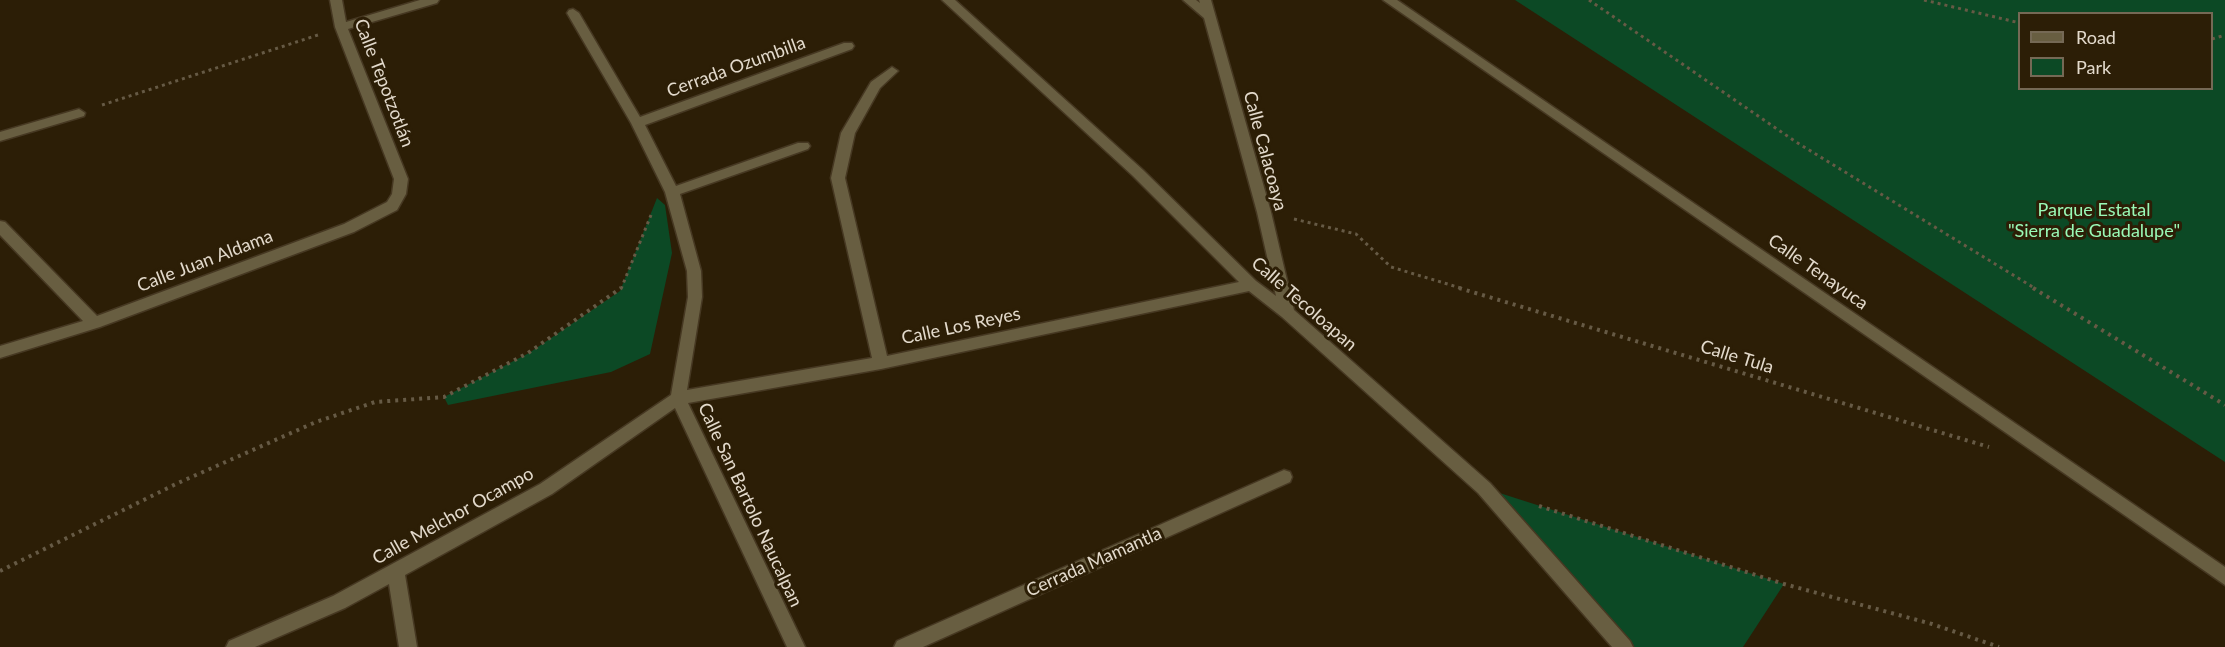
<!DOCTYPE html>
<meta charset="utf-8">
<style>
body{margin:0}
#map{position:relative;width:2225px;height:647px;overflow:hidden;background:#2c1e06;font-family:Lato,sans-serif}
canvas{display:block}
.legend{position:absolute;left:2018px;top:12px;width:195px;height:78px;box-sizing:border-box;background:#2c1e06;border:2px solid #756955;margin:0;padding:8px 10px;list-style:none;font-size:18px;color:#e3dacc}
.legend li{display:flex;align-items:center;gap:12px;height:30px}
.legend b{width:30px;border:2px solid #756955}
</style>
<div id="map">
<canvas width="2225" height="647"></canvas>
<ul class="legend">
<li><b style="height:8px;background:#685e41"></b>Road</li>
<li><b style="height:16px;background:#0c4925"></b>Park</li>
</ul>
</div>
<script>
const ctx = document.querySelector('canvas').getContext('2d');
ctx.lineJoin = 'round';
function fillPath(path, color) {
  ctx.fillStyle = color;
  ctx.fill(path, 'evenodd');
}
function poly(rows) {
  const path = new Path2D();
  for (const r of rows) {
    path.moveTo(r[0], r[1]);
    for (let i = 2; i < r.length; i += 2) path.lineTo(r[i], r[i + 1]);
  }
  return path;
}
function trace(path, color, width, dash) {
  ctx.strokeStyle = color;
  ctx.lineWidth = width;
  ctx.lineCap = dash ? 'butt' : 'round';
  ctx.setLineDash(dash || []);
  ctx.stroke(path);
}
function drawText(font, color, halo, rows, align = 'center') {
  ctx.font = font + ' Lato,sans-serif';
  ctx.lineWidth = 6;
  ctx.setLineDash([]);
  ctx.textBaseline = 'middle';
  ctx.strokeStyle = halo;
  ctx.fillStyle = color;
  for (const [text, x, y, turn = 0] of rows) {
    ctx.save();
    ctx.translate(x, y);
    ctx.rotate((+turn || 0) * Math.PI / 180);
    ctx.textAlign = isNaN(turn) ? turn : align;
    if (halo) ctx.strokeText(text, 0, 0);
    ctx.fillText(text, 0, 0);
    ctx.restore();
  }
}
fillPath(poly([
 [1515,0,2225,0,2225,462],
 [2020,14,2212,14,2212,88,2020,88],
 [657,198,665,205,672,253,650,354,611,372,448,405,444,397,529,353,620,291],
 [1484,488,1784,584,1743,647,1624,647]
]), '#0c4925');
const minor = poly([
 [330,0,342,0,346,22,420,0,439,0,437,3,348,29,408,179,406,194,397,210,354,232,100,327,0,358,0,346,83,321,0,235,0,221,5,222,97,316,344,224,387,202,392,194,394,179,335,27,330,0],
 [942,0,955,0,1143,170,1256,281,1276,296,1257,212,1204,18,1183,0,1196,0,1200,3,1199,0,1211,0,1271,212,1294,310,1490,483,1630,641,1633,647,1612,647,1478,493,1282,317,1249,291,881,369,688,403,805,647,787,647,675,408,552,494,405,575,417,647,399,647,389,584,345,608,255,647,226,647,229,641,333,596,540,484,671,395,688,297,687,271,665,192,631,123,567,13,569,10,573,9,579,13,640,117,844,43,852,43,854,46,852,49,645,125,676,186,798,143,808,143,810,146,808,149,680,194,701,271,702,297,687,390,872,358,831,178,841,133,871,82,892,67,898,71,880,88,855,133,845,178,887,356,1239,282,1133,176,942,0],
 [79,109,85,113,84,116,0,141,0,132,79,109],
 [1284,470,1290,472,1292,477,1290,482,923,647,894,647,897,641,1284,470]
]);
const tertiary = poly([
 [1383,0,1397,0,2225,567,2225,585,1383,0]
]);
trace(minor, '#463822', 3);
trace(tertiary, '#463822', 3);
trace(poly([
 [1589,0,1796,142,2036,289],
 [1924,0,2020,23],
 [2212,39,2225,35],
 [102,105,318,35],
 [1294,219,1356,234,1391,267,1464,289],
 [621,289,651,215]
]), '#665a45', 3, [3, 4]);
trace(poly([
 [1459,288,1989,447],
 [2033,288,2225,405],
 [1539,506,1784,584,1932,624,1999,647],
 [0,571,178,483,316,422,375,402,444,397,528,353,621,288]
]), '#665a45', 4, [3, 5]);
fillPath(minor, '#685e41');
fillPath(tertiary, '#685e41');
drawText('18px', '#e3dacc', '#2c1e06', [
 ["Cerrada Ozumbilla",736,67,-20],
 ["Calle Tepotzotlán",384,83,69],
 ["Calle Calacoaya",1265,151,75],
 ["Calle Juan Aldama",205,261,-21],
 ["Calle Tenayuca",1818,272,35],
 ["Calle Tecoloapan",1304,304,41],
 ["Calle Los Reyes",961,326,-12],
 ["Calle Tula",1737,357,17],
 ["Calle San Bartolo Naucalpan",750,505,65],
 ["Calle Melchor Ocampo",453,516,-29],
 ["Cerrada Mamantla",1094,562,-24]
]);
drawText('18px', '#99f9b6', '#2c1e06', [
 ["Parque Estatal",2094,210],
 ["\"Sierra de Guadalupe\"",2094,231]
]);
</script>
